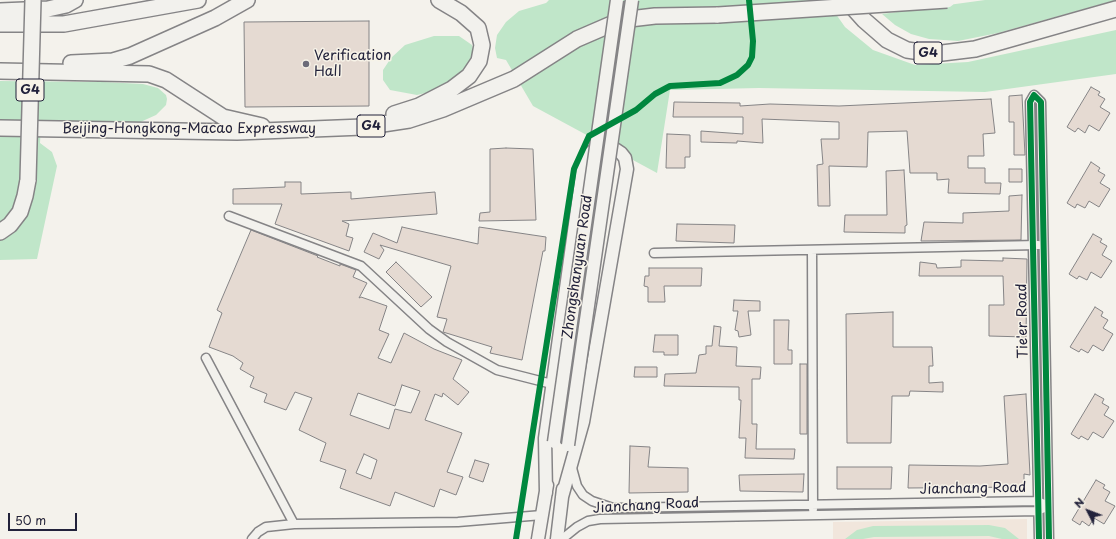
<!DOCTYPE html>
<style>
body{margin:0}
#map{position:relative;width:1116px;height:539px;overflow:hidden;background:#f4f2ec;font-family:"Playpen Sans",sans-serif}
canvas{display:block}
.north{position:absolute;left:1068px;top:491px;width:40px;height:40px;-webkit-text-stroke:3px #f7f3e8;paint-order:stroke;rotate:312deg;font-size:11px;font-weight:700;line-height:16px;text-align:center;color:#22223b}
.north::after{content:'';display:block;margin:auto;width:14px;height:18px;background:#22223b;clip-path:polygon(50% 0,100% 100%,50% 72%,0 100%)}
.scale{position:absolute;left:8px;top:513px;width:69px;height:18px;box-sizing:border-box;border:2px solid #22223b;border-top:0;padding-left:5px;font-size:12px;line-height:14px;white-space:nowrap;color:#22223b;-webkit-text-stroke:3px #f7f3e8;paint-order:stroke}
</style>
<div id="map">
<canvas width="1116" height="539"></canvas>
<div class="north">N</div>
<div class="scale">50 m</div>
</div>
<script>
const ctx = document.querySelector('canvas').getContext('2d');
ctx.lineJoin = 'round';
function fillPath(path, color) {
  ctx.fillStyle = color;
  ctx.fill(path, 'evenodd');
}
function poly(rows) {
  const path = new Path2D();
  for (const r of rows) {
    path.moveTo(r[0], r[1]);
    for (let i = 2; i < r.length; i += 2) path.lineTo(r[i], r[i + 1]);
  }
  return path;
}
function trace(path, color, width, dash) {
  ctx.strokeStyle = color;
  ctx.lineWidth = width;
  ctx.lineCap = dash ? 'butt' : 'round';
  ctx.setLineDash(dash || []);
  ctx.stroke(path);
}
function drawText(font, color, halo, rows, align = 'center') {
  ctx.font = font + ' "Playpen Sans",sans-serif';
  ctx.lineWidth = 3;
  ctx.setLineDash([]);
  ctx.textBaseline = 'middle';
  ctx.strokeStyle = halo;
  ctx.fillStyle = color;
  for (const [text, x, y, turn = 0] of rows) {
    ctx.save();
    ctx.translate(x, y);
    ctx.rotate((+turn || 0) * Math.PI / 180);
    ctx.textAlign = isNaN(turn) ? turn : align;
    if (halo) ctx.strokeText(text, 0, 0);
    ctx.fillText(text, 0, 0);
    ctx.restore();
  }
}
fillPath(poly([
 [1027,519,1027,539,833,539,833,522]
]), '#f1e6dc');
fillPath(poly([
 [549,0,826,0,845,27,873,50,915,65,968,62,1116,30,1116,74,985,92,759,88,670,90,657,173,533,106,506,60,497,58,495,48,497,35,506,22,519,11,546,3],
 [985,0,1116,0,998,33,958,41,929,39,911,34,895,25,882,14],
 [434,36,459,36,472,45,474,53,466,72,446,88,417,95,390,90,383,80,383,70,391,58,405,45],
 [0,81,103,82,143,84,158,88,166,95,167,99,166,105,156,115,136,124,41,126,40,143,52,152,57,166,37,259,0,260],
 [989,525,1005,528,1019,539,1002,539,989,536,874,537,863,539,845,539,857,530,873,526]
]), '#c0e6c9');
const building = poly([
 [369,21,369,106,245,107,244,22,369,21],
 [1091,87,1100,92,1098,95,1105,99,1100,107,1110,113,1099,131,1089,125,1085,133,1078,128,1075,132,1067,127,1091,87],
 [1022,95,1025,155,1014,155,1014,122,1009,122,1009,96,1022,95],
 [991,99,995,133,983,134,984,156,968,156,968,168,985,168,985,183,1001,183,1000,194,948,193,949,179,937,180,937,173,910,173,907,131,868,132,867,167,829,166,830,206,818,206,817,165,823,164,821,139,839,139,839,122,762,119,763,143,737,141,737,143,701,142,701,131,743,134,743,117,673,117,674,102,740,103,740,106,770,104,839,106,991,99],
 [667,134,690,135,690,157,685,157,685,168,666,168,667,134],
 [506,148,533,149,536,220,479,221,480,213,490,212,490,149,506,148],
 [1091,162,1100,168,1098,171,1105,175,1100,183,1110,189,1099,207,1089,201,1085,208,1077,204,1075,208,1067,203,1091,162],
 [1009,169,1022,169,1022,182,1009,182,1009,169],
 [904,170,907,225,905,226,905,233,844,232,845,215,887,215,886,171,904,170],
 [285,182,301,182,301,194,351,192,351,199,435,192,437,214,342,221,349,224,346,236,353,238,349,251,275,224,282,204,233,204,233,189,285,187,285,182],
 [1022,195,1021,240,921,241,924,222,963,223,963,213,1009,211,1009,196,1022,195],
 [677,224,735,225,734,243,676,241,677,224],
 [402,227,478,244,479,227,546,237,545,251,543,251,522,360,490,353,492,347,443,332,447,319,437,317,451,266,380,245,384,250,379,259,364,252,373,233,397,243,402,227],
 [251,230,318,256,317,257,340,266,340,264,356,270,353,277,367,283,359,298,361,297,387,306,379,330,389,334,378,358,391,363,404,333,434,349,462,360,453,379,469,392,458,405,443,393,442,397,435,394,425,420,462,433,447,472,463,477,456,495,440,489,434,507,395,492,390,506,340,488,346,470,320,461,326,443,299,430,312,398,295,392,286,410,264,402,267,394,250,387,254,377,240,369,243,363,233,356,209,347,222,313,217,310,251,230],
 [402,385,420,391,411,413,395,409,389,429,350,415,358,393,395,406,402,385],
 [364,454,377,460,371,479,356,473,364,454],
 [1093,234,1102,239,1100,242,1107,246,1102,255,1112,261,1101,278,1091,272,1087,280,1079,276,1077,279,1069,274,1093,234],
 [1003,258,1027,259,1026,337,989,336,989,305,1004,305,1003,276,919,276,920,262,936,264,937,268,961,267,961,260,1003,261,1003,258],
 [396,262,432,297,421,307,386,272,396,262],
 [649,268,702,268,701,286,664,286,665,302,648,302,648,287,644,286,645,276,649,276,649,268],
 [734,300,760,301,760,311,748,311,751,335,739,337,738,331,735,330,738,311,733,311,734,300],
 [1095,307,1103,312,1101,316,1108,320,1103,328,1113,334,1103,351,1093,345,1088,353,1081,349,1079,352,1070,347,1095,307],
 [893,312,893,347,932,347,933,366,929,366,929,383,943,382,943,392,910,391,909,396,892,396,891,443,847,443,846,314,893,312],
 [774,320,789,320,788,350,792,350,792,364,774,364,774,320],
 [714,326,721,327,719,346,737,347,736,366,761,367,760,379,752,379,752,424,757,424,756,449,795,449,794,459,745,458,746,438,739,438,741,400,739,400,739,387,664,386,665,374,696,373,699,355,706,354,706,346,712,346,714,326],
 [655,335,678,335,678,355,664,355,664,352,653,352,655,335],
 [800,364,807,364,807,434,800,434,800,364],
 [635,367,657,367,657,377,634,377,635,367],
 [1026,394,1030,475,1024,474,1024,487,908,488,909,465,980,466,1008,464,1004,396,1026,394],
 [1095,394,1104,399,1102,403,1109,407,1104,415,1114,421,1103,438,1093,432,1088,440,1081,436,1079,439,1071,434,1095,394],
 [630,446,650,447,648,467,688,468,688,492,629,493,630,446],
 [475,460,489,464,483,482,469,477,475,460],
 [837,467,892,467,891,489,837,489,837,467],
 [804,474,803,492,740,491,739,475,804,474],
 [1096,480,1105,485,1103,488,1110,492,1105,501,1115,506,1104,524,1094,518,1089,526,1082,521,1080,525,1072,520,1096,480]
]);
fillPath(building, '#e5dad2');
trace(building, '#858486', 1);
const street = poly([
 [229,216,361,266,429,329,447,342,497,370,552,384],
 [812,250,813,509],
 [654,253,1038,245],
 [206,358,294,524,458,522,542,515],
 [572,468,577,486,583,495,592,501,613,508,1038,501,1042,503],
 [252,539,258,532,266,527,294,524],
 [562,539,577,527,588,521,600,519,1038,511,1042,509],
 [1039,539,1030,102,1034,95,1041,102,1049,539]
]);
const secondary = poly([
 [546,493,545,438,583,167,587,156,595,149,601,147,612,147,621,153,625,158,627,169,583,422,562,497],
 [538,539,547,485],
 [557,539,563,489]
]);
const highway = poly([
 [846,0,864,20,887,40,907,50,934,54,975,49,1116,9],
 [0,11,48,9,66,5,75,0],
 [0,24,64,24,198,0],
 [71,63,113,61,130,56,215,18,247,0],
 [0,71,149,74,166,80,223,117,262,126],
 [394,114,419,106,452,89,469,76,479,61,482,45,478,28,461,13,439,0],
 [0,128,237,132,363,127,409,120,443,109,514,79,577,39,621,20,655,16,718,15],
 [0,232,10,225,20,212,25,196,28,180]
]);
trace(street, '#858486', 11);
trace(secondary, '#858486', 15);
trace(highway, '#858486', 18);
trace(street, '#f2f1ed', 8);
trace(secondary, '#f2f1ed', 12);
trace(highway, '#f2f1ed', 15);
const secondaryBridge = poly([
 [554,442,617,0],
 [568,445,632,0]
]);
const highwayBridge = poly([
 [718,15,947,0],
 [28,180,33,0]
]);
trace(secondaryBridge, '#858486', 15, []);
trace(highwayBridge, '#858486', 18, []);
trace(secondaryBridge, '#f2f1ed', 12);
trace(highwayBridge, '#f2f1ed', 15);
trace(poly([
 [516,539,574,169,589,136,636,110,655,94,670,86,720,83,737,75,748,65,752,57,753,41,749,0],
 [1039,539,1030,102,1034,95,1041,102,1049,539]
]), '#00873e', 6);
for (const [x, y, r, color] of [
 [306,64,4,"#6c6b79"]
]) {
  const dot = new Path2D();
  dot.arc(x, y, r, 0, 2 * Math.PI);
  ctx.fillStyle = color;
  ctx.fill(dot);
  trace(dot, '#f7f3e8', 1.5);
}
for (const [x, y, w] of [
 [928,53,28],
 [30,90,28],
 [371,126,28]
]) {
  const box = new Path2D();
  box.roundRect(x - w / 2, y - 11, w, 22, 3);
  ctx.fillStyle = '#f7f3e8';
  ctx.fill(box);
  trace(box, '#22223b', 1);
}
drawText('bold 13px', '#22223b', null, [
 ["G4",928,53],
 ["G4",30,90],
 ["G4",371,126]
]);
drawText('14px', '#22223b', '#f7f3e8', [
 ["Verification",314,56],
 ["Hall",314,72]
], 'left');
drawText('14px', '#22223b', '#f7f3e8', [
 ["Beijing-Hongkong-Macao Expressway",189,129],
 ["Zhongshanyuan Road",578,267,-82],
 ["Tie'er Road",1023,321,-91],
 ["Jianchang Road",973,489,-1],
 ["Jianchang Road",646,506,-3]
]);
</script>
